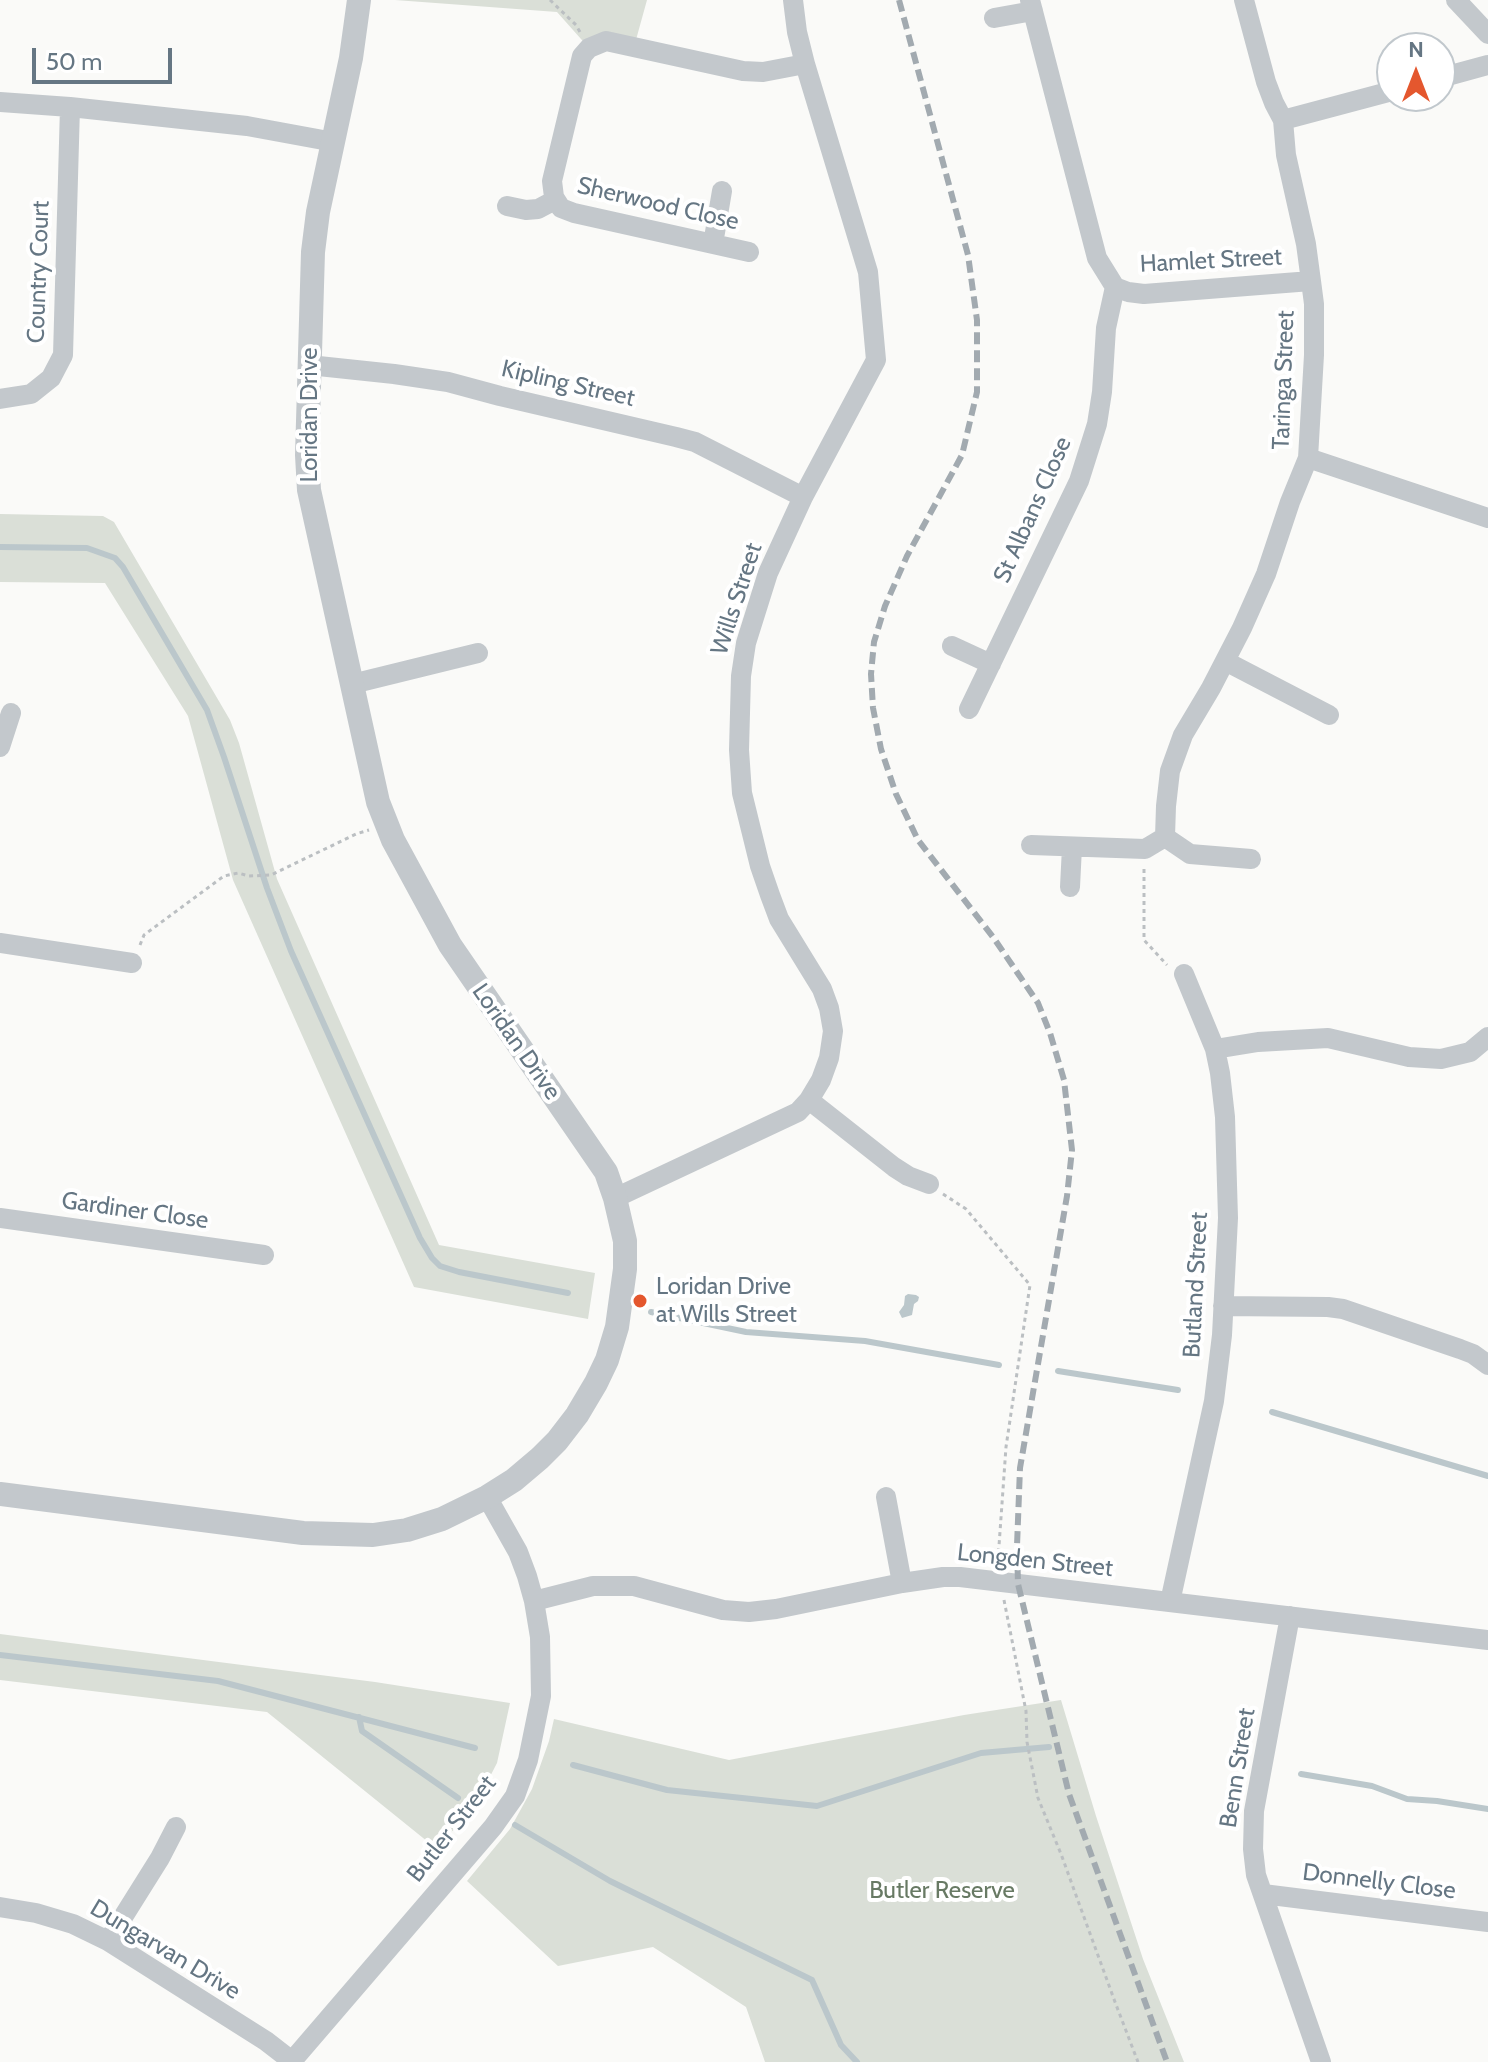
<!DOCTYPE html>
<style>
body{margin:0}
#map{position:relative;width:1488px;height:2062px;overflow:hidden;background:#fafaf8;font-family:Cabin,sans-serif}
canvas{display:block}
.north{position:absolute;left:1376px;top:32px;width:80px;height:80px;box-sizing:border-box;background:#fff;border:2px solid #c1c8cd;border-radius:50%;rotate:0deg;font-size:22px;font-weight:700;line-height:32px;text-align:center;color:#657683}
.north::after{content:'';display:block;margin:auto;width:28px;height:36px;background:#e4572e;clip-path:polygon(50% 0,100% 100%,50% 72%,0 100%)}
.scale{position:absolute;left:32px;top:48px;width:140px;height:36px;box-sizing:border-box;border:4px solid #657683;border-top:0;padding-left:10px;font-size:24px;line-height:28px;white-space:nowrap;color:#657683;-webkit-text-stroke:6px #fff;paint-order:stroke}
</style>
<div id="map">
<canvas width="1488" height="2062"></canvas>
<div class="north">N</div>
<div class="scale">50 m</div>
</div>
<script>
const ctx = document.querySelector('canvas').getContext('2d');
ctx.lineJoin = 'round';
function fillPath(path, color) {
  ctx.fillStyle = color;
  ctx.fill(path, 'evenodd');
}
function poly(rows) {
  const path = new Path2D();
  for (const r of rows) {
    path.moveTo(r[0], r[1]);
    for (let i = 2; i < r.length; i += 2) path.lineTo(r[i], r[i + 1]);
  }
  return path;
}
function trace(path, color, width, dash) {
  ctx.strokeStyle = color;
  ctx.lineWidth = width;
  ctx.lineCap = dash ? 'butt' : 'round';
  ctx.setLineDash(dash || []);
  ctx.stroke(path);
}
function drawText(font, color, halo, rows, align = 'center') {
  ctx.font = font + ' Cabin,sans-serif';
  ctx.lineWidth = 8;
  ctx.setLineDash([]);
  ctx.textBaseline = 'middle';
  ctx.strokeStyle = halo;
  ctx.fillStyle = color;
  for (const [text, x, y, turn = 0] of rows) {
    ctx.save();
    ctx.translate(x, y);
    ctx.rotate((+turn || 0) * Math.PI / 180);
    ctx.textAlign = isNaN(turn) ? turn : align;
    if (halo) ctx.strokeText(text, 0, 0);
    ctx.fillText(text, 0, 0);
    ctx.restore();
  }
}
fillPath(poly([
 [395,0,647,0,634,47,589,48,557,12],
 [0,514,103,516,114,522,230,720,239,743,277,879,439,1245,595,1273,588,1319,414,1287,233,880,188,716,105,583,0,582],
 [0,1634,375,1682,510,1703,497,1763,481,1794,455,1829,433,1846,267,1712,0,1680],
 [1061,1700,1096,1816,1143,1959,1184,2062,765,2062,746,2007,653,1947,558,1966,467,1881,510,1829,532,1789,549,1741,554,1719,729,1760,964,1715]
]), '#dadfd7');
fillPath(poly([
 [908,1294,916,1295,919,1297,918,1301,914,1304,912,1315,902,1318,899,1312,904,1305,905,1296]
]), '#bbc7cb');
trace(poly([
 [0,547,87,548,115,558,123,567,207,710,224,757,267,888,291,951,420,1238,432,1258,440,1266,459,1272,568,1293],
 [651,1312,746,1332,865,1341,999,1365],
 [1058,1371,1178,1390],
 [1272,1412,1488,1476],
 [0,1655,218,1681,475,1748],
 [359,1717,362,1731,458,1798],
 [573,1765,667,1790,817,1806,981,1753,1049,1747],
 [1301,1774,1372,1786,1407,1799,1437,1801,1488,1809],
 [515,1825,610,1881,812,1980,841,2045,857,2062]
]), '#bbc7cb', 6);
trace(poly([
 [550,0,576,25,580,32],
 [1144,869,1144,940,1167,965],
 [140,945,144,935,224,876,238,873,249,876,271,875,356,834,369,830],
 [943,1194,966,1209,1030,1285,1006,1447,998,1560],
 [1004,1600,1026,1711,1027,1742,1038,1798,1061,1854,1115,2002,1138,2062]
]), '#bbbfc2', 3, [4, 4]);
trace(poly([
 [1456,0,1488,34],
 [994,18,1033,11],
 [1440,78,1488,65],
 [0,102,70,107,247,126,334,142],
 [1283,120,1392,91],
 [507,206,526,210,538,209,555,200],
 [713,244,722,191],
 [749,252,574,213,561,208,554,197,552,181,582,56,589,48,606,41,743,71,763,72,805,64],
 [1115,287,1128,292,1144,294,1311,281],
 [309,365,394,374,448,382,500,396,676,437,695,442,803,497],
 [0,399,31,394,51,378,63,355,70,107],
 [1308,458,1488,518],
 [952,646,991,664],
 [1225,661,1329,715],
 [352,684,478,653],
 [969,709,1079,481,1097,424,1102,392,1106,328,1115,287,1097,258,1030,0],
 [0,747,11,713],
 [1165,837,1190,854,1251,859],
 [1031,845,1145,849,1165,837,1166,806,1170,771,1183,735,1211,688,1242,628,1266,574,1290,502,1308,458,1314,355,1314,304,1311,281,1306,244,1286,155,1283,120,1274,103,1266,82,1244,0],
 [1070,887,1072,847],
 [0,943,132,963],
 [1215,1049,1258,1042,1328,1038,1409,1057,1441,1059,1470,1052,1488,1037],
 [809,1100,894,1167,908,1176,929,1184],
 [615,1198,798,1112,809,1100,821,1080,829,1058,833,1031,829,1008,822,989,779,919,770,895,760,866,742,793,739,750,741,676,746,643,768,573,803,497,876,360,868,272,805,64,797,32,793,0],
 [0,1218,264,1255],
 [1223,1306,1328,1307,1343,1309,1460,1349,1473,1354,1488,1365],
 [886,1497,902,1583],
 [534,1601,593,1586,634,1586,723,1610,749,1612,776,1609,902,1583,943,1577,960,1577,1488,1640],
 [1170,1602,1214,1401,1222,1335,1228,1218,1225,1117,1220,1073,1215,1049,1184,974],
 [1290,1616,1254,1811,1253,1849,1256,1875,1321,2062],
 [1263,1894,1488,1922],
 [0,1907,36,1913,73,1924,108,1941,266,2041,293,2062],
 [108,1941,160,1858,176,1827],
 [292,2061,493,1827,515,1796,528,1760,541,1696,540,1637,534,1601,527,1576,518,1552,487,1497]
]), '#c3c8cc', 20);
trace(poly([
 [0,1494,303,1533,373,1535,407,1530,442,1519,487,1497,514,1480,540,1458,557,1441,577,1415,596,1383,607,1360,617,1327,625,1269,625,1241,615,1198,606,1172,450,945,393,840,378,802,309,490,307,455,313,252,318,212,351,58,359,0]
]), '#c3c8cc', 24);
trace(poly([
 [899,0,968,255,977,320,977,392,962,455,907,556,885,606,874,642,871,674,873,708,881,749,896,794,918,840,993,937,1038,1003,1050,1033,1064,1080,1072,1150,1067,1196,1020,1468,1017,1546,1018,1584,1069,1794,1167,2062]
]), '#a2aab0', 6, [12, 6]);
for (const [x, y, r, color] of [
 [640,1301,8,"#e4572e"]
]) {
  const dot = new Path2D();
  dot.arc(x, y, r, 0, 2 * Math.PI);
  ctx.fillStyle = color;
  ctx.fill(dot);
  trace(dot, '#fff', 3);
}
drawText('24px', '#657683', '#fff', [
 ["Sherwood Close",658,204,13],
 ["Hamlet Street",1211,261,-3],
 ["Country Court",39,272,-88],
 ["Taringa Street",1284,380,-88],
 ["Kipling Street",568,384,13],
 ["Loridan Drive",310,415,-90],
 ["St Albans Close",1033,510,-66],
 ["Wills Street",737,599,-72],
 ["Loridan Drive",516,1042,55],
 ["Gardiner Close",135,1211,8],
 ["Butland Street",1196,1285,-87],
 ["Longden Street",1035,1561,6],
 ["Benn Street",1238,1768,-81],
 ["Butler Street",452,1829,-52],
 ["Donnelly Close",1379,1882,7],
 ["Dungarvan Drive",165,1950,31]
]);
drawText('24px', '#657683', '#fff', [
 ["Loridan Drive",656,1287],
 ["at Wills Street",656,1315]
], 'left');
drawText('24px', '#687a64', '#fff', [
 ["Butler Reserve",942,1891]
]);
</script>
